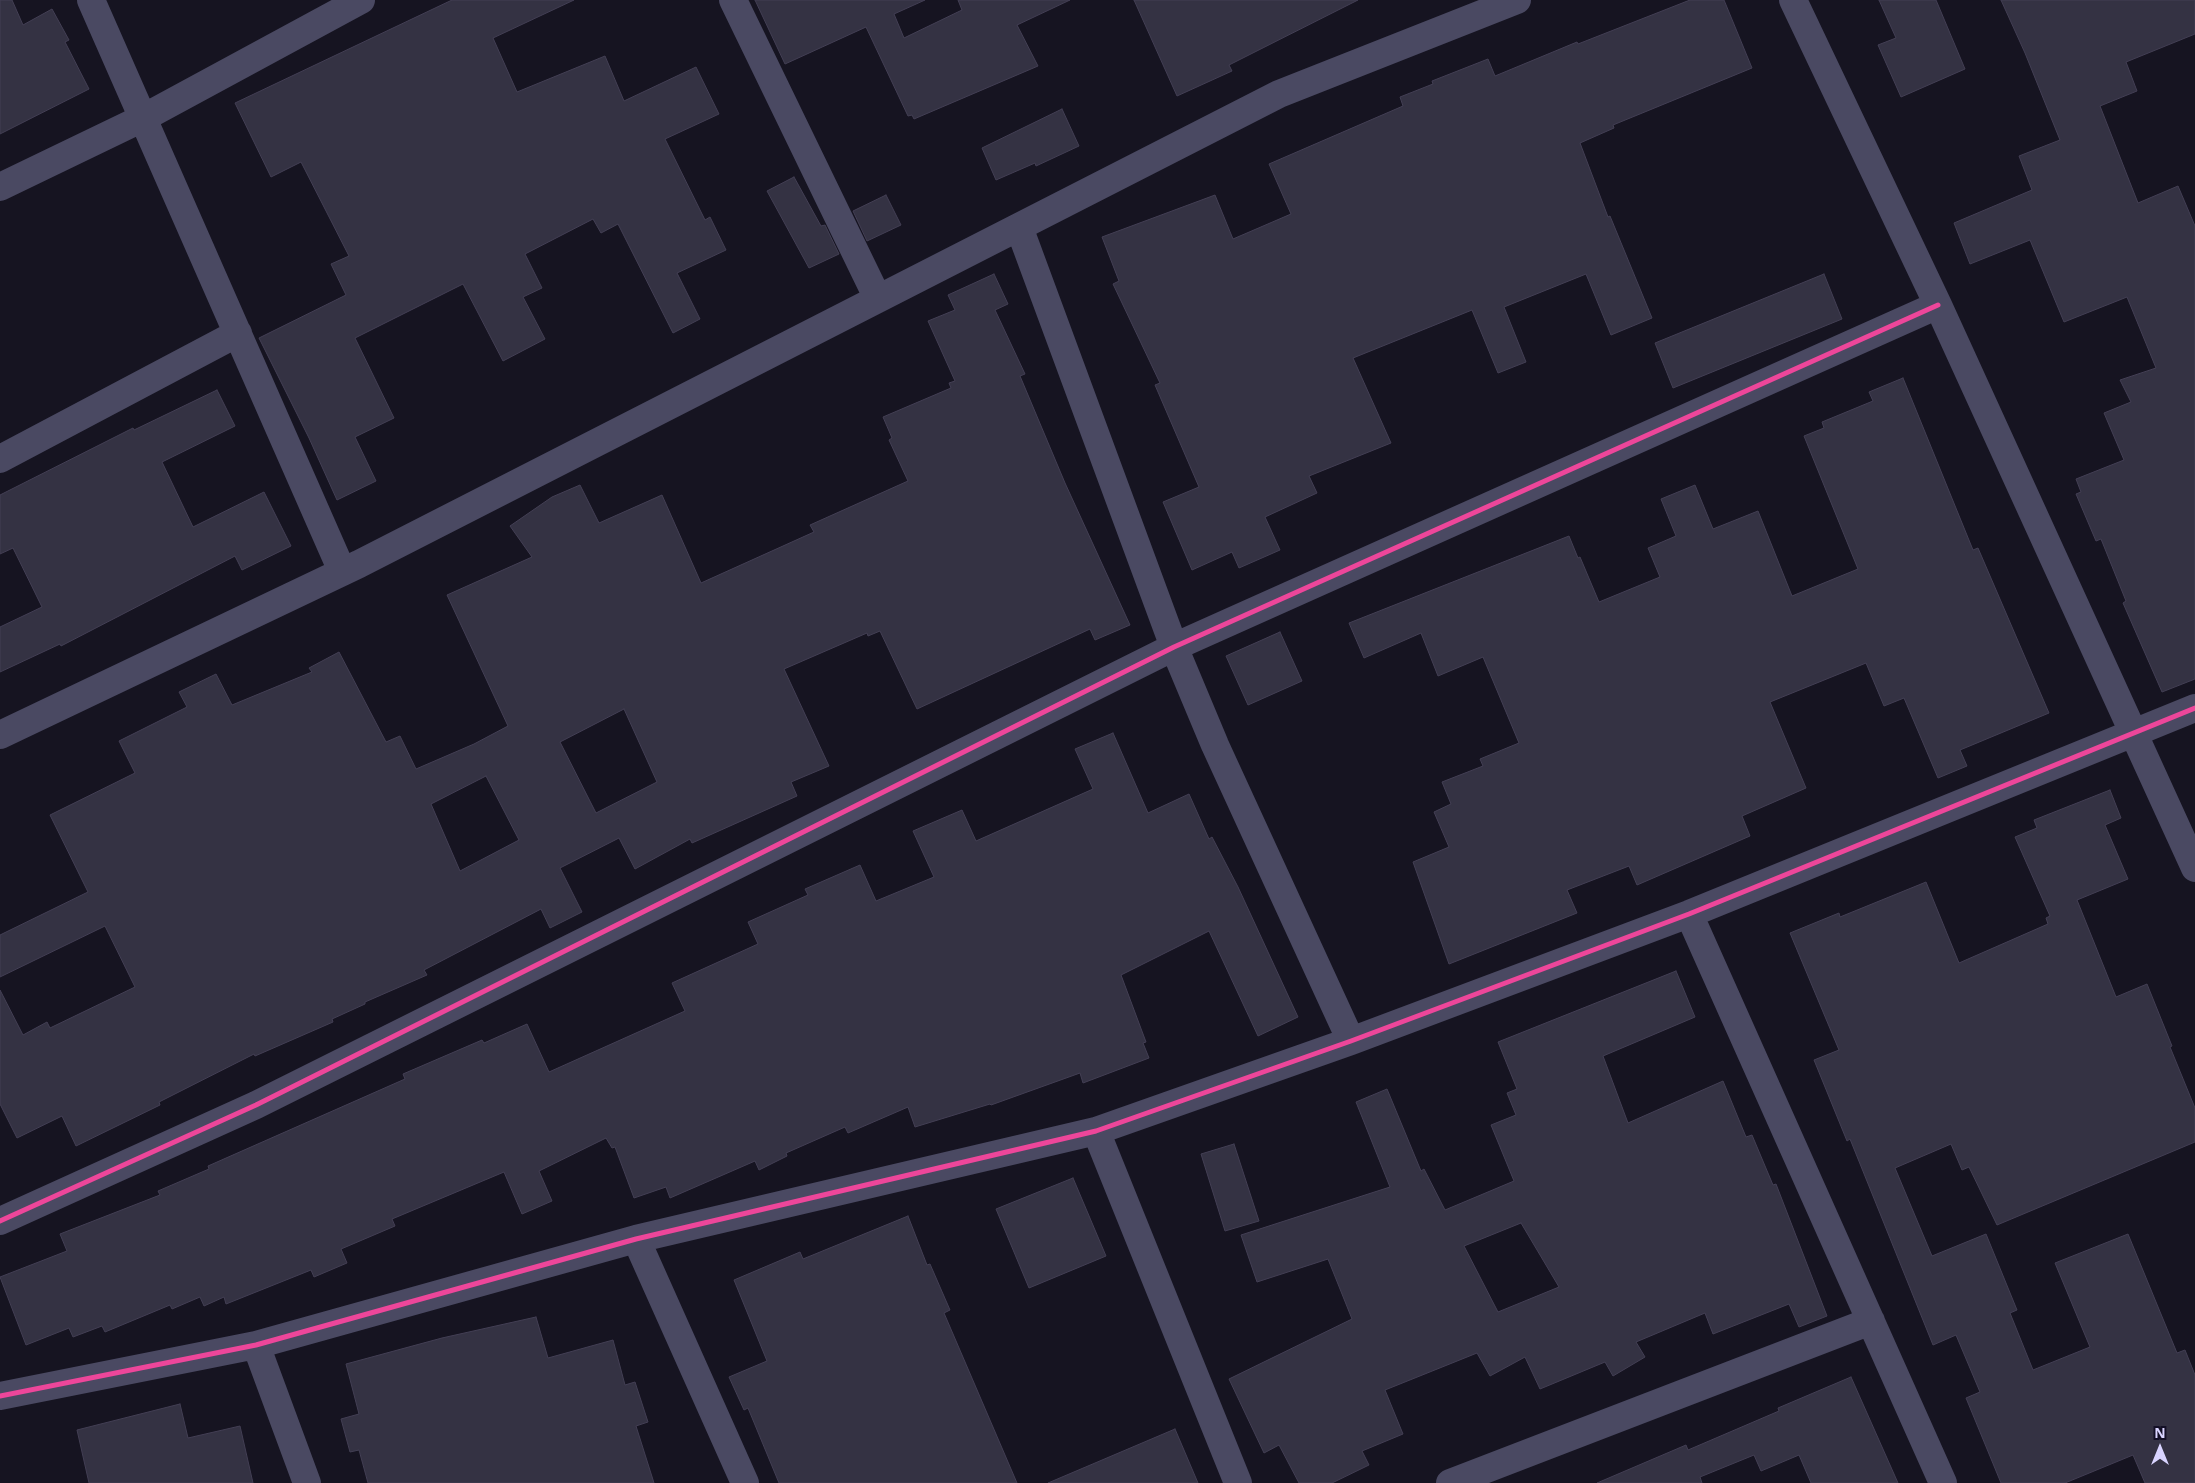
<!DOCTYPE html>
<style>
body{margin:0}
#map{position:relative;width:2195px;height:1483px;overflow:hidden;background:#161421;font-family:"Noto Sans",sans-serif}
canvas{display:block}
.north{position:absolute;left:2135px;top:1423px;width:50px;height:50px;-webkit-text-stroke:4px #130f26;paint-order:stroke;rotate:0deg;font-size:14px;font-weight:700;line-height:20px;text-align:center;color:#d9d4ff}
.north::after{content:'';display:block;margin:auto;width:18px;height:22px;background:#d9d4ff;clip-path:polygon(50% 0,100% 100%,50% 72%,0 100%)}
</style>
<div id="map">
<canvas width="2195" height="1483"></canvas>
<div class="north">N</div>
</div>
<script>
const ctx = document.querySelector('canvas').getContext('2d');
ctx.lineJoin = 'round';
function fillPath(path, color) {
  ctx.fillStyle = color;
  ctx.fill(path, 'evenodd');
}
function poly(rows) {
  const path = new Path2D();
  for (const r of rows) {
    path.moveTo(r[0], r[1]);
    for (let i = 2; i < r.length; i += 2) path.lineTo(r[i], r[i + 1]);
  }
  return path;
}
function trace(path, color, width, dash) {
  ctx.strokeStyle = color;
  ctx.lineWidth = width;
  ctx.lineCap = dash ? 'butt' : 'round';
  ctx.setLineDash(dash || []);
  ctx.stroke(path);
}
const building = poly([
 [0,0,12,0,23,25,52,9,69,40,65,42,89,89,0,134,0,0],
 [452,0,574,0,493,38,517,92,605,56,624,101,696,67,719,114,665,139,705,220,710,217,726,250,677,273,700,319,673,333,618,224,601,233,593,219,525,254,542,288,523,297,545,339,503,361,463,284,355,338,394,418,355,437,376,481,337,500,309,438,259,338,346,295,331,264,349,256,301,162,271,177,235,103,452,0],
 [755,0,925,0,894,14,904,38,962,10,958,0,1070,0,1017,25,1038,66,914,119,912,115,908,116,866,27,785,64,755,0],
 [1134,0,1358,0,1229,65,1232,71,1177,96,1134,0],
 [1690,0,1724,0,1752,68,1613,125,1614,128,1580,143,1608,217,1610,216,1652,318,1611,335,1586,274,1504,307,1526,362,1498,373,1472,310,1353,358,1391,443,1309,476,1317,493,1265,517,1280,550,1239,568,1232,552,1192,570,1163,502,1199,487,1155,385,1160,383,1113,284,1119,281,1102,237,1215,195,1233,239,1291,214,1269,164,1403,106,1400,97,1433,84,1432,81,1488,59,1495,76,1577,42,1578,44,1690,0],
 [1879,0,1936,0,1965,69,1901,97,1878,45,1896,38,1879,0],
 [2001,0,2195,0,2195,34,2126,62,2137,91,2100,106,2138,203,2178,186,2195,226,2195,679,2162,692,2123,603,2126,601,2101,539,2096,541,2076,494,2081,492,2076,479,2124,460,2104,413,2131,402,2120,380,2156,368,2127,297,2064,322,2030,240,1970,264,1954,223,2032,190,2019,156,2060,140,2025,53,2001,0],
 [1062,109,1079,146,1036,166,1035,163,996,180,982,148,1062,109],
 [794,177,821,226,825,225,839,254,809,268,767,191,794,177],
 [886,195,901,225,867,241,853,211,886,195],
 [994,274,1008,304,995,310,1025,374,1020,376,1065,483,1130,625,1095,640,1090,629,917,709,880,631,868,636,867,633,784,669,829,766,791,782,797,796,692,843,690,839,635,869,619,838,560,868,582,912,550,928,541,909,424,970,427,975,365,1002,365,1004,332,1019,333,1022,255,1056,254,1054,159,1102,160,1105,76,1146,62,1116,17,1138,0,1104,0,990,23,1035,47,1022,50,1028,135,987,105,926,0,977,0,935,88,892,50,815,135,773,119,741,187,707,179,692,216,674,232,705,312,672,309,668,339,652,386,742,400,736,416,769,474,744,508,726,447,595,532,557,510,526,552,497,580,485,599,523,662,495,701,583,814,532,810,525,908,481,889,440,892,438,883,417,951,388,949,383,955,381,928,321,955,310,948,295,994,274],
 [624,709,657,782,596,813,560,742,624,709],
 [486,776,519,840,460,871,431,804,486,776],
 [1824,274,1842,319,1673,388,1655,343,1824,274],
 [1903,378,1973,550,1978,548,2049,713,1960,750,1967,766,1938,778,1904,698,1884,706,1866,663,1770,702,1806,788,1742,816,1750,836,1637,885,1629,866,1567,890,1577,913,1449,964,1413,862,1449,847,1434,812,1451,804,1442,782,1483,766,1480,759,1519,743,1483,657,1438,676,1421,633,1364,658,1349,623,1569,536,1578,558,1580,557,1599,602,1660,577,1648,548,1676,536,1661,499,1695,485,1713,529,1758,511,1792,596,1858,569,1804,436,1824,428,1822,422,1873,401,1869,392,1903,378],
 [217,390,235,426,162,462,193,527,264,492,291,546,242,570,235,556,61,646,60,644,0,672,0,627,42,607,13,548,0,554,0,495,133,428,134,430,217,390],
 [1280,632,1302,681,1248,705,1226,656,1280,632],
 [1113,733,1148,813,1189,794,1209,839,1212,837,1238,887,1298,1017,1258,1036,1209,931,1121,975,1146,1042,1143,1043,1149,1058,1083,1083,1080,1073,991,1105,990,1104,915,1127,908,1107,848,1133,845,1127,786,1153,787,1156,759,1170,755,1161,670,1198,666,1187,634,1198,615,1147,612,1148,606,1138,539,1171,552,1201,522,1214,504,1172,392,1219,395,1226,341,1249,347,1263,314,1277,311,1270,226,1304,224,1297,204,1306,200,1297,172,1309,170,1305,105,1332,102,1326,73,1337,69,1328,26,1345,0,1277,67,1251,60,1234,160,1195,158,1191,209,1169,208,1166,405,1079,403,1074,482,1040,484,1043,527,1024,549,1072,685,1011,672,983,758,944,748,922,808,895,805,889,860,865,876,901,934,877,913,831,962,810,976,841,1093,789,1075,749,1113,733],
 [2110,790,2121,818,2105,825,2128,879,2077,900,2116,997,2147,984,2172,1046,2170,1047,2195,1108,2195,1142,1997,1225,1969,1167,1962,1170,1951,1144,1895,1168,1932,1256,1986,1234,2017,1310,2010,1313,2033,1370,2090,1347,2055,1263,2128,1234,2177,1353,2185,1350,2195,1375,2195,1483,2145,1483,2133,1455,2065,1483,2001,1483,1966,1398,1980,1392,1956,1335,1933,1345,1850,1139,1847,1141,1814,1060,1839,1050,1790,933,1839,913,1840,917,1926,882,1959,963,2048,924,2046,918,2050,916,2015,837,2037,828,2034,820,2110,790],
 [1676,971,1695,1017,1603,1056,1628,1123,1723,1081,1746,1137,1752,1135,1773,1185,1776,1184,1827,1316,1799,1327,1789,1304,1713,1334,1705,1313,1636,1342,1645,1357,1613,1376,1605,1362,1540,1389,1525,1357,1490,1376,1477,1353,1385,1390,1403,1434,1362,1451,1369,1465,1332,1483,1299,1483,1279,1445,1264,1453,1229,1379,1352,1319,1328,1259,1257,1282,1241,1235,1390,1187,1356,1102,1387,1089,1421,1171,1424,1169,1445,1210,1514,1181,1491,1125,1516,1115,1507,1093,1517,1089,1498,1042,1676,971],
 [1521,1223,1559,1287,1498,1312,1464,1246,1521,1223],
 [1234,1144,1259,1221,1225,1231,1201,1154,1234,1144],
 [1073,1178,1106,1256,1029,1288,996,1209,1073,1178],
 [908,1216,927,1265,930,1264,950,1310,944,1313,1017,1483,779,1483,748,1408,744,1410,729,1377,767,1361,734,1280,800,1252,803,1259,908,1216],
 [536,1317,548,1358,613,1340,625,1385,635,1382,648,1422,636,1426,654,1483,368,1483,359,1450,350,1452,341,1419,359,1414,346,1364,442,1338,536,1317],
 [1851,1377,1898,1483,1811,1483,1799,1455,1761,1471,1754,1455,1700,1477,1702,1483,1597,1483,1686,1445,1688,1450,1779,1411,1778,1408,1851,1377],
 [180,1404,188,1438,240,1426,253,1483,89,1483,77,1430,180,1404],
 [1175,1429,1198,1483,1048,1483,1175,1429]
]);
fillPath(building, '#343243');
trace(building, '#433f54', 1);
trace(poly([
 [91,0,342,571],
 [733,0,878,299],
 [1793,0,1938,305,2195,868],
 [0,187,143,118,361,0],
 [1019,227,1174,647,1215,745,1351,1041],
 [0,459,238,333],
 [0,735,359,564,1279,94,1517,0],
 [1689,914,1943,1483],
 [1096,1131,1238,1483],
 [0,1221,256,1105,1174,647,1938,305],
 [636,1239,745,1483],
 [256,1345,307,1483],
 [0,1396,256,1345,636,1239,1096,1131,1351,1041,1689,914,2195,708],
 [1450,1483,1871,1321]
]), '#4a4962', 28);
trace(poly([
 [0,1221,256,1105,1174,647,1938,305],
 [0,1396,256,1345,636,1239,1096,1131,1351,1041,1689,914,2195,708]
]), '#ed469a', 5);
</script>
